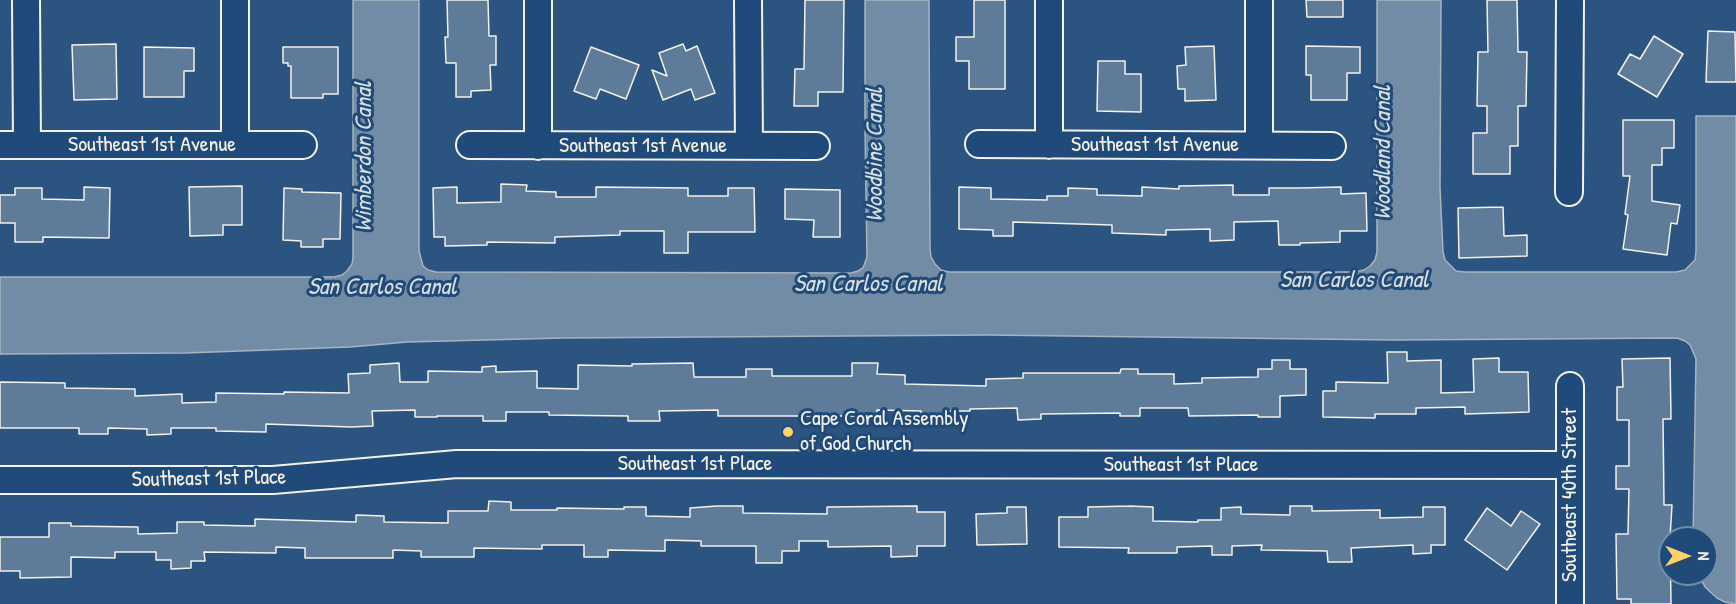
<!DOCTYPE html>
<style>
body{margin:0}
#map{position:relative;width:1736px;height:604px;overflow:hidden;background:#2c5481;font-family:"Patrick Hand",sans-serif}
canvas{display:block}
.north{position:absolute;left:1658px;top:526px;width:60px;height:60px;box-sizing:border-box;background:#1f4a7a;border:2px solid #748da6;border-radius:50%;rotate:90deg;font-size:16px;font-weight:700;line-height:24px;text-align:center;color:#f4f1e8}
.north::after{content:'';display:block;margin:auto;width:21px;height:27px;background:#ffd166;clip-path:polygon(50% 0,100% 100%,50% 72%,0 100%)}
</style>
<div id="map">
<canvas width="1736" height="604"></canvas>
<div class="north">N</div>
</div>
<script>
const ctx = document.querySelector('canvas').getContext('2d');
ctx.lineJoin = 'round';
function fillPath(path, color) {
  ctx.fillStyle = color;
  ctx.fill(path, 'evenodd');
}
function poly(rows) {
  const path = new Path2D();
  for (const r of rows) {
    path.moveTo(r[0], r[1]);
    for (let i = 2; i < r.length; i += 2) path.lineTo(r[i], r[i + 1]);
  }
  return path;
}
function trace(path, color, width, dash) {
  ctx.strokeStyle = color;
  ctx.lineWidth = width;
  ctx.lineCap = dash ? 'butt' : 'round';
  ctx.setLineDash(dash || []);
  ctx.stroke(path);
}
function drawText(font, color, halo, rows, align = 'center') {
  ctx.font = font + ' "Patrick Hand",sans-serif';
  ctx.lineWidth = 6;
  ctx.setLineDash([]);
  ctx.textBaseline = 'middle';
  ctx.strokeStyle = halo;
  ctx.fillStyle = color;
  for (const [text, x, y, turn = 0] of rows) {
    ctx.save();
    ctx.translate(x, y);
    ctx.rotate((+turn || 0) * Math.PI / 180);
    ctx.textAlign = isNaN(turn) ? turn : align;
    if (halo) ctx.strokeText(text, 0, 0);
    ctx.fillText(text, 0, 0);
    ctx.restore();
  }
}
const water = poly([
 [353,0,419,0,419,251,423,266,428,270,436,272,851,273,858,271,863,268,867,257,865,129,865,0,929,0,930,249,931,257,935,264,941,270,949,272,1355,272,1364,270,1370,266,1375,260,1377,252,1377,0,1441,0,1440,187,1443,252,1445,260,1456,271,1465,272,1676,272,1685,270,1695,260,1696,251,1696,116,1736,116,1736,604,1725,602,1717,598,1706,588,1697,574,1706,574,1706,538,1693,538,1696,359,1690,345,1685,341,1677,338,1394,340,987,335,563,338,407,342,350,347,185,353,0,354,0,277,334,277,342,275,347,271,352,264,353,257,353,0]
]);
fillPath(water, '#738ca6');
trace(water, '#a7b4c0', 1.5);
const building = poly([
 [447,0,488,0,489,36,496,36,496,65,490,65,491,90,471,91,471,97,456,97,456,63,446,63,445,37,448,37,447,0],
 [805,0,844,0,843,92,818,92,818,106,794,106,795,69,804,69,805,0],
 [974,0,1005,0,1005,89,969,89,969,61,956,61,956,37,974,37,974,0],
 [1306,0,1343,0,1343,17,1307,17,1306,0],
 [1487,0,1517,0,1518,52,1527,52,1526,106,1518,106,1518,146,1510,146,1510,174,1473,174,1473,133,1487,133,1487,106,1477,106,1478,52,1488,52,1487,0],
 [1708,31,1735,32,1736,82,1706,82,1708,31],
 [1654,36,1683,54,1657,97,1618,74,1630,54,1640,59,1654,36],
 [116,44,117,99,74,100,72,45,116,44],
 [683,44,686,51,697,46,715,93,695,100,691,89,663,100,652,70,667,76,659,53,683,44],
 [1214,46,1216,100,1185,101,1185,89,1178,89,1177,66,1186,65,1185,47,1214,46],
 [1306,46,1360,47,1360,73,1347,73,1347,100,1311,100,1311,75,1306,75,1306,46],
 [144,47,194,48,194,71,184,71,184,97,144,97,144,47],
 [283,47,338,47,338,94,323,94,323,98,291,98,291,66,288,66,288,63,283,63,283,47],
 [591,47,639,65,626,99,600,89,596,99,574,91,591,47],
 [1098,61,1125,61,1125,74,1141,74,1141,112,1097,111,1098,61],
 [1623,120,1674,120,1674,148,1662,148,1662,165,1652,165,1652,201,1680,205,1677,224,1671,223,1667,255,1623,249,1628,215,1625,214,1630,176,1623,176,1623,120],
 [501,184,527,185,526,191,556,192,556,197,596,197,596,187,688,188,688,196,728,196,728,188,754,188,755,232,688,232,688,253,664,253,664,231,620,231,620,235,555,237,555,243,487,242,487,245,445,246,445,237,434,237,433,188,457,187,457,203,501,202,501,184],
 [1233,185,1233,195,1269,195,1269,188,1299,188,1341,187,1341,194,1366,193,1367,231,1340,231,1340,242,1300,243,1300,245,1279,245,1278,221,1234,222,1234,240,1210,241,1210,229,1166,230,1166,235,1112,233,1112,225,1013,222,1013,236,993,236,993,230,959,229,959,187,991,188,991,199,1047,200,1047,196,1068,196,1068,188,1097,189,1097,195,1142,196,1142,187,1179,189,1179,186,1233,185],
 [242,186,242,225,223,225,223,235,190,236,189,187,242,186],
 [84,187,110,188,109,238,43,237,43,242,15,242,15,223,0,223,0,195,15,195,15,188,42,188,42,199,84,200,84,187],
 [284,188,302,189,302,192,341,193,340,239,323,239,323,247,301,247,301,241,283,240,284,188],
 [785,189,840,190,840,237,813,237,814,220,785,219,785,189],
 [1503,207,1504,236,1527,235,1527,256,1459,258,1458,208,1503,207],
 [1387,352,1407,352,1407,361,1441,360,1441,393,1474,392,1473,359,1499,358,1499,372,1528,372,1529,412,1465,414,1465,407,1416,408,1416,414,1375,414,1375,418,1323,417,1323,391,1336,391,1336,382,1388,383,1387,352],
 [1670,358,1671,419,1663,419,1664,505,1672,505,1670,538,1671,604,1631,604,1631,599,1617,599,1616,534,1628,534,1629,489,1616,489,1616,466,1629,466,1629,420,1617,420,1617,387,1623,387,1622,359,1670,358],
 [1272,360,1290,360,1290,369,1306,369,1306,395,1280,396,1280,417,1258,417,1258,415,1189,416,1188,408,1140,408,1140,416,1120,416,1120,413,1041,414,1041,419,1018,420,1017,408,970,409,970,411,947,411,947,417,921,416,921,411,877,410,877,416,718,416,718,410,659,411,660,421,628,421,628,416,549,415,549,412,506,412,506,421,483,421,483,416,437,416,437,417,415,417,415,410,372,411,373,426,351,427,266,424,266,432,216,431,216,428,171,428,171,434,147,435,147,429,108,428,108,434,79,434,79,428,0,428,0,382,65,383,65,388,135,389,135,396,182,394,182,403,216,402,216,393,284,394,284,392,349,393,348,374,370,373,370,365,399,363,400,382,428,382,428,371,482,372,482,367,496,366,496,372,537,371,537,388,578,389,578,365,632,366,632,364,693,363,694,377,746,377,746,369,772,369,772,376,852,376,852,363,878,363,877,374,905,375,905,384,986,386,986,379,1023,378,1023,373,1120,373,1121,369,1138,369,1138,374,1174,374,1174,384,1202,383,1202,378,1258,377,1258,369,1272,369,1272,360],
 [489,501,511,502,511,510,557,510,557,508,624,509,624,507,646,507,646,516,690,517,690,508,717,506,743,506,743,513,827,514,827,507,917,506,917,512,945,512,945,546,917,546,917,556,891,557,891,546,828,547,828,541,799,541,799,551,782,551,782,563,756,563,756,546,701,546,701,541,665,540,665,551,608,550,608,557,584,557,584,545,542,545,542,549,474,548,474,557,421,557,421,551,393,550,393,558,305,558,305,548,276,547,276,553,204,552,205,561,191,561,191,568,171,569,171,560,156,560,156,552,115,552,115,558,71,557,71,577,20,578,20,571,0,571,0,537,49,537,49,523,71,523,71,526,138,527,138,534,177,533,177,522,204,522,204,525,255,526,255,519,356,522,356,515,384,516,384,522,448,523,448,511,488,511,489,501],
 [1129,506,1153,507,1153,521,1198,522,1198,520,1221,520,1221,508,1241,507,1241,514,1290,515,1290,506,1312,506,1312,511,1380,510,1380,518,1423,517,1423,507,1445,507,1445,545,1431,545,1431,553,1413,554,1413,545,1351,548,1352,562,1328,562,1327,551,1261,550,1262,545,1232,546,1232,555,1212,555,1212,546,1177,547,1177,553,1128,553,1129,548,1059,547,1059,517,1088,517,1088,507,1129,506],
 [1007,507,1026,507,1027,544,977,545,976,514,1007,513,1007,507],
 [1487,508,1511,526,1521,511,1540,524,1507,570,1465,540,1487,508]
]);
fillPath(building, '#5e7b9a');
trace(building, '#f4f1e8', 1.5);
const minor = poly([
 [26,0,27,144],
 [538,0,538,146],
 [748,0,749,145],
 [979,144,1332,146],
 [0,145,303,145],
 [235,145,235,0],
 [470,145,816,146],
 [1049,145,1049,0],
 [1259,145,1259,0],
 [1569,192,1570,0],
 [0,480,273,480,457,464,1570,465],
 [1570,604,1570,386]
]);
trace(minor, '#f4f1e8', 30);
trace(minor, '#1f4a7a', 26);
for (const [x, y, r, color] of [
 [788,432,6,"#ffd166"]
]) {
  const dot = new Path2D();
  dot.arc(x, y, r, 0, 2 * Math.PI);
  ctx.fillStyle = color;
  ctx.fill(dot);
  trace(dot, '#1f4a7a', 2);
}
drawText('22px', '#f4f1e8', '#1f4a7a', [
 ["Southeast 1st Avenue",152,145],
 ["Southeast 1st Avenue",1155,145],
 ["Southeast 1st Avenue",643,146],
 ["Southeast 1st Place",695,464],
 ["Southeast 1st Place",1181,465],
 ["Southeast 1st Place",209,479,-1],
 ["Southeast 40th Street",1570,495,-90]
]);
drawText('22px', '#f4f1e8', '#1f4a7a', [
 ["Cape Coral Assembly",800,419],
 ["of God Church",800,444]
], 'left');
drawText('italic 24px', '#dadddb', '#1f4a7a', [
 ["Woodland Canal",1384,153,-90],
 ["Woodbine Canal",876,155,-90],
 ["Wimberdon Canal",365,157,-90],
 ["San Carlos Canal",1354,281],
 ["San Carlos Canal",868,285],
 ["San Carlos Canal",382,288]
]);
</script>
